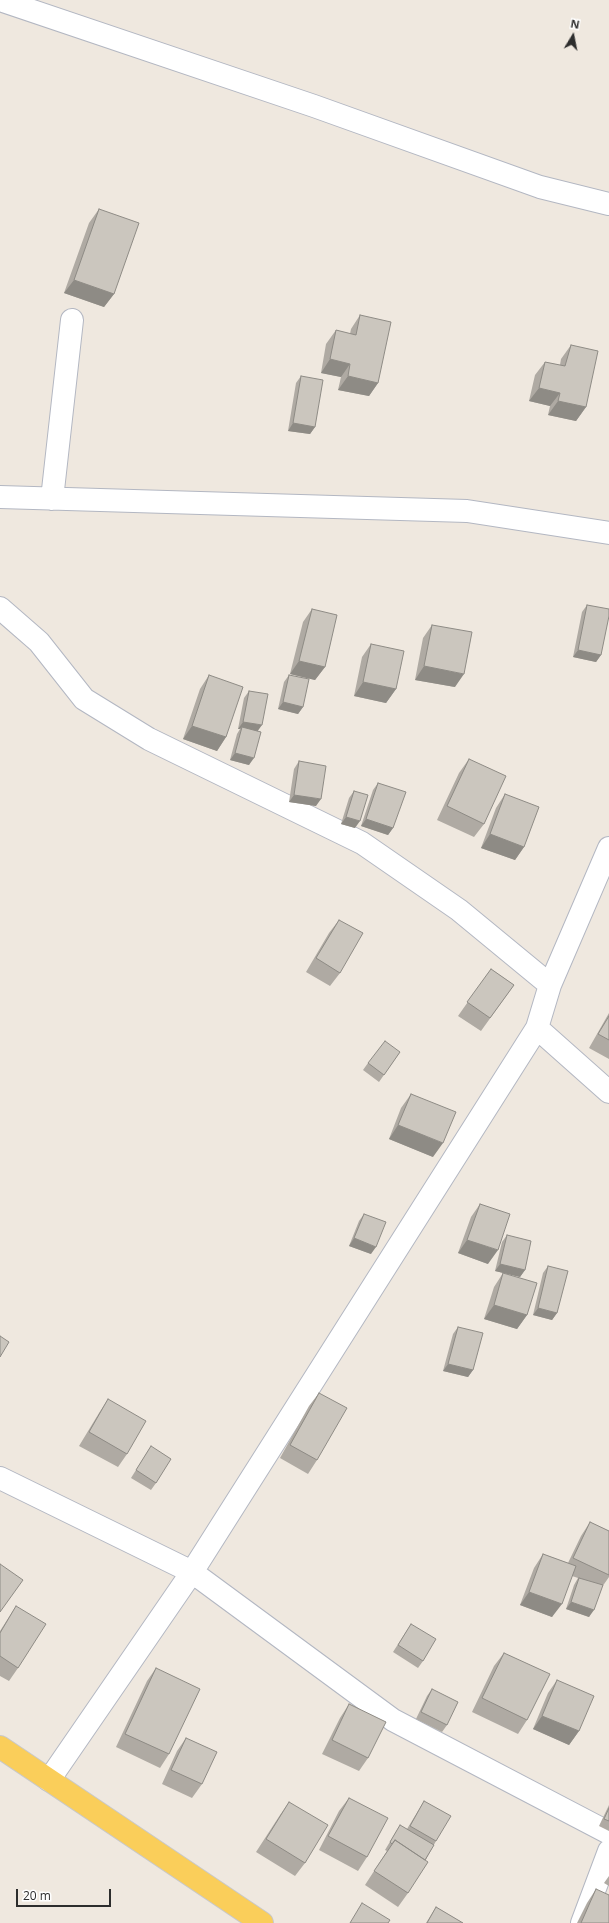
<!DOCTYPE html>
<style>
body{margin:0}
#map{position:relative;width:609px;height:1923px;overflow:hidden;background:#efe8df;font-family:"Open Sans",sans-serif}
canvas{display:block}
.north{position:absolute;left:553px;top:16px;width:40px;height:40px;-webkit-text-stroke:3px #fff;paint-order:stroke;rotate:10deg;font-size:11px;font-weight:700;line-height:16px;text-align:center;color:#2d2d2d}
.north::after{content:'';display:block;margin:auto;width:14px;height:18px;background:#2d2d2d;clip-path:polygon(50% 0,100% 100%,50% 72%,0 100%)}
.scale{position:absolute;left:16px;top:1889px;width:95px;height:18px;box-sizing:border-box;border:2px solid #2d2d2d;border-top:0;padding-left:5px;font-size:12px;line-height:14px;white-space:nowrap;color:#2d2d2d;-webkit-text-stroke:3px #fff;paint-order:stroke}
</style>
<div id="map">
<canvas width="609" height="1923"></canvas>
<div class="north">N</div>
<div class="scale">20 m</div>
</div>
<script>
const ctx = document.querySelector('canvas').getContext('2d');
ctx.lineJoin = 'round';
function poly(rows) {
  const path = new Path2D();
  for (const r of rows) {
    path.moveTo(r[0], r[1]);
    for (let i = 2; i < r.length; i += 2) path.lineTo(r[i], r[i + 1]);
  }
  return path;
}
function trace(path, color, width, dash) {
  ctx.strokeStyle = color;
  ctx.lineWidth = width;
  ctx.lineCap = dash ? 'butt' : 'round';
  ctx.setLineDash(dash || []);
  ctx.stroke(path);
}
function fillPath(path, color) {
  ctx.fillStyle = color;
  ctx.fill(path, 'evenodd');
}
const minor = poly([
 [0,0,314,106,540,187,609,204],
 [0,497,467,511,609,533],
 [52,499,72,320],
 [0,608,39,642,84,699,149,739,362,843,459,910,550,985],
 [537,1028,609,1092],
 [0,1478,192,1572,393,1720,609,1833],
 [49,1780,192,1572,537,1028,550,985,609,848],
 [582,1923,609,1851]
]);
const major = poly([
 [0,1747,262,1923]
]);
trace(minor, '#b3b7c2', 24);
trace(major, '#c8c8c8', 24);
trace(minor, '#fff', 22);
trace(major, '#face5a', 22);
fillPath(poly([
 [99,209,114,294,104,307,64,293,89,223],
 [360,315,378,383,369,396,338,390,341,377,321,373,326,344,336,330,350,334,351,329],
 [571,345,586,407,576,421,548,415,550,406,529,401,535,375,545,362,560,365,561,359],
 [301,376,315,427,310,434,288,431,296,383],
 [587,605,601,655,596,662,573,657,582,612],
 [312,609,325,667,315,680,290,674,303,622],
 [432,625,455,687,415,680,423,638],
 [371,644,396,689,386,703,354,696,362,657],
 [209,675,226,737,217,751,183,739,200,689],
 [289,675,303,707,298,714,278,709,284,682],
 [249,691,258,731,249,765,230,760,237,734,240,729,238,729,244,698],
 [469,759,484,824,474,837,437,820,459,773],
 [299,761,316,806,289,802,294,769],
 [378,783,393,828,388,835,361,826,373,790],
 [354,791,355,828,341,824,349,798],
 [505,794,524,847,515,860,481,848,496,808],
 [339,920,340,973,330,986,306,972,329,933],
 [491,969,514,985,481,1031,458,1016],
 [609,1013,609,1059,589,1048],
 [400,1052,379,1082,363,1070,368,1063],
 [411,1094,433,1157,389,1139,401,1108],
 [480,1204,488,1264,458,1253,471,1217],
 [364,1214,371,1254,349,1246,359,1221],
 [507,1235,525,1270,520,1277,495,1271,502,1242],
 [548,1266,557,1313,552,1320,533,1315,543,1273],
 [503,1273,527,1315,517,1329,484,1319,494,1287],
 [458,1327,473,1370,468,1377,443,1371,453,1334],
 [319,1393,317,1460,308,1474,280,1458,309,1406],
 [108,1399,127,1454,118,1467,79,1446,99,1413],
 [151,1446,156,1483,151,1490,131,1478],
 [590,1522,609,1531,609,1577,602,1587,589,1617,566,1609,574,1585,578,1578,572,1576,552,1617,520,1605,534,1568,543,1554,568,1563,581,1536],
 [16,1606,18,1668,9,1681,0,1676,0,1631],
 [411,1624,423,1661,418,1668,393,1652],
 [504,1653,527,1720,518,1734,472,1712,494,1666],
 [156,1668,169,1754,160,1768,116,1747,147,1681],
 [557,1680,579,1731,569,1745,533,1729,548,1693],
 [432,1689,447,1725,442,1732,416,1719,427,1696],
 [349,1704,368,1758,359,1771,322,1754,340,1718],
 [186,1738,202,1784,192,1798,162,1784,177,1751],
 [349,1798,367,1857,358,1871,319,1850,339,1811],
 [424,1801,436,1841,408,1893,398,1907,365,1885,387,1851,385,1850,400,1825,407,1829],
 [289,1802,305,1863,295,1876,256,1852,280,1815],
 [609,1805,609,1831,599,1826],
 [609,1876,609,1886,604,1883],
 [596,1889,609,1923,577,1923,587,1903],
 [436,1907,463,1923,426,1923]
]), '#afaaa3');
fillPath(poly([
 [74,280,114,294,104,307,64,293],
 [330,359,350,364,341,377,321,373],
 [348,376,378,383,369,396,338,390],
 [539,388,560,393,550,406,529,401],
 [558,401,586,407,576,421,548,415],
 [293,423,315,427,310,434,288,431],
 [578,650,601,655,596,662,573,657],
 [299,661,325,667,315,680,290,674],
 [424,666,464,674,455,687,415,680],
 [363,682,396,689,386,703,354,696],
 [283,702,303,707,298,714,278,709],
 [243,722,262,725,257,732,242,727,240,729,238,729],
 [192,726,226,737,217,751,183,739],
 [235,753,254,758,249,765,230,760],
 [294,795,321,799,316,806,289,802],
 [346,817,360,821,355,828,341,824],
 [366,819,393,828,388,835,361,826],
 [490,834,524,847,515,860,481,848],
 [398,1125,443,1143,433,1157,389,1139],
 [354,1238,376,1247,371,1254,349,1246],
 [467,1240,498,1250,488,1264,458,1253],
 [500,1264,525,1270,520,1277,495,1271],
 [494,1305,527,1315,517,1329,484,1319],
 [538,1308,557,1313,552,1320,533,1315],
 [448,1364,473,1370,468,1377,443,1371],
 [529,1592,562,1604,552,1617,520,1605],
 [571,1602,594,1610,589,1617,566,1609],
 [542,1716,579,1731,569,1745,533,1729]
]), '#8e8b85');
const building = poly([
 [99,209,139,223,114,294,74,280,99,209],
 [360,315,391,322,378,383,348,376,350,364,330,359,336,330,356,335,360,315],
 [571,345,598,351,586,407,558,401,560,393,539,388,545,362,565,366,571,345],
 [301,376,323,380,315,427,293,423,301,376],
 [587,605,609,609,609,616,601,655,578,650,587,605],
 [312,609,337,615,325,667,299,661,312,609],
 [432,625,472,632,464,674,424,666,432,625],
 [371,644,404,651,396,689,363,682,371,644],
 [209,675,243,687,226,737,192,726,209,675],
 [289,675,309,679,303,707,283,702,289,675],
 [249,691,268,694,262,725,243,722,249,691],
 [242,727,261,732,254,758,235,753,242,727],
 [469,759,506,776,484,824,447,806,469,759],
 [299,761,326,766,321,799,294,795,299,761],
 [378,783,406,792,393,828,366,819,378,783],
 [354,791,368,795,360,821,346,817,354,791],
 [505,794,539,807,524,847,490,834,505,794],
 [339,920,363,933,340,973,316,958,339,920],
 [491,969,514,985,490,1018,467,1002,491,969],
 [609,1016,609,1040,598,1034,609,1016],
 [385,1041,400,1052,384,1075,368,1063,385,1041],
 [411,1094,456,1112,443,1143,398,1125,411,1094],
 [480,1204,510,1214,498,1250,467,1240,480,1204],
 [364,1214,386,1222,376,1247,354,1238,364,1214],
 [507,1235,531,1241,525,1270,500,1264,507,1235],
 [548,1266,568,1271,557,1313,538,1308,548,1266],
 [503,1273,537,1283,527,1315,494,1305,503,1273],
 [458,1327,483,1333,473,1370,448,1364,458,1327],
 [0,1336,9,1342,0,1357,0,1336],
 [319,1393,347,1408,317,1460,290,1445,319,1393],
 [108,1399,146,1421,127,1454,89,1432,108,1399],
 [151,1446,171,1459,156,1483,136,1470,151,1446],
 [590,1522,609,1531,609,1575,573,1558,590,1522],
 [543,1554,576,1566,562,1604,529,1592,543,1554],
 [0,1564,23,1580,0,1612,0,1564],
 [579,1578,603,1585,594,1610,571,1602,579,1578],
 [16,1606,46,1624,18,1668,0,1656,0,1633,16,1606],
 [411,1624,436,1639,423,1661,398,1645,411,1624],
 [504,1653,550,1674,527,1720,482,1698,504,1653],
 [156,1668,200,1689,169,1754,125,1734,156,1668],
 [557,1680,594,1696,579,1731,542,1716,557,1680],
 [432,1689,458,1702,447,1725,421,1712,432,1689],
 [349,1704,386,1722,368,1758,332,1740,349,1704],
 [186,1738,217,1752,202,1784,171,1770,186,1738],
 [349,1798,388,1818,367,1857,328,1836,349,1798],
 [424,1801,451,1816,436,1841,410,1826,424,1801],
 [289,1802,328,1825,305,1863,266,1839,289,1802],
 [609,1808,609,1821,604,1819,609,1808],
 [400,1825,434,1845,425,1860,395,1840,392,1844,390,1842,400,1825],
 [395,1840,428,1862,408,1893,374,1871,395,1840],
 [596,1889,609,1895,609,1923,581,1923,596,1889],
 [362,1903,390,1920,388,1923,350,1923,362,1903],
 [436,1907,463,1923,427,1923,436,1907]
]);
fillPath(building, '#cbc6be');
trace(building, '#8e8b85', 1);
</script>
